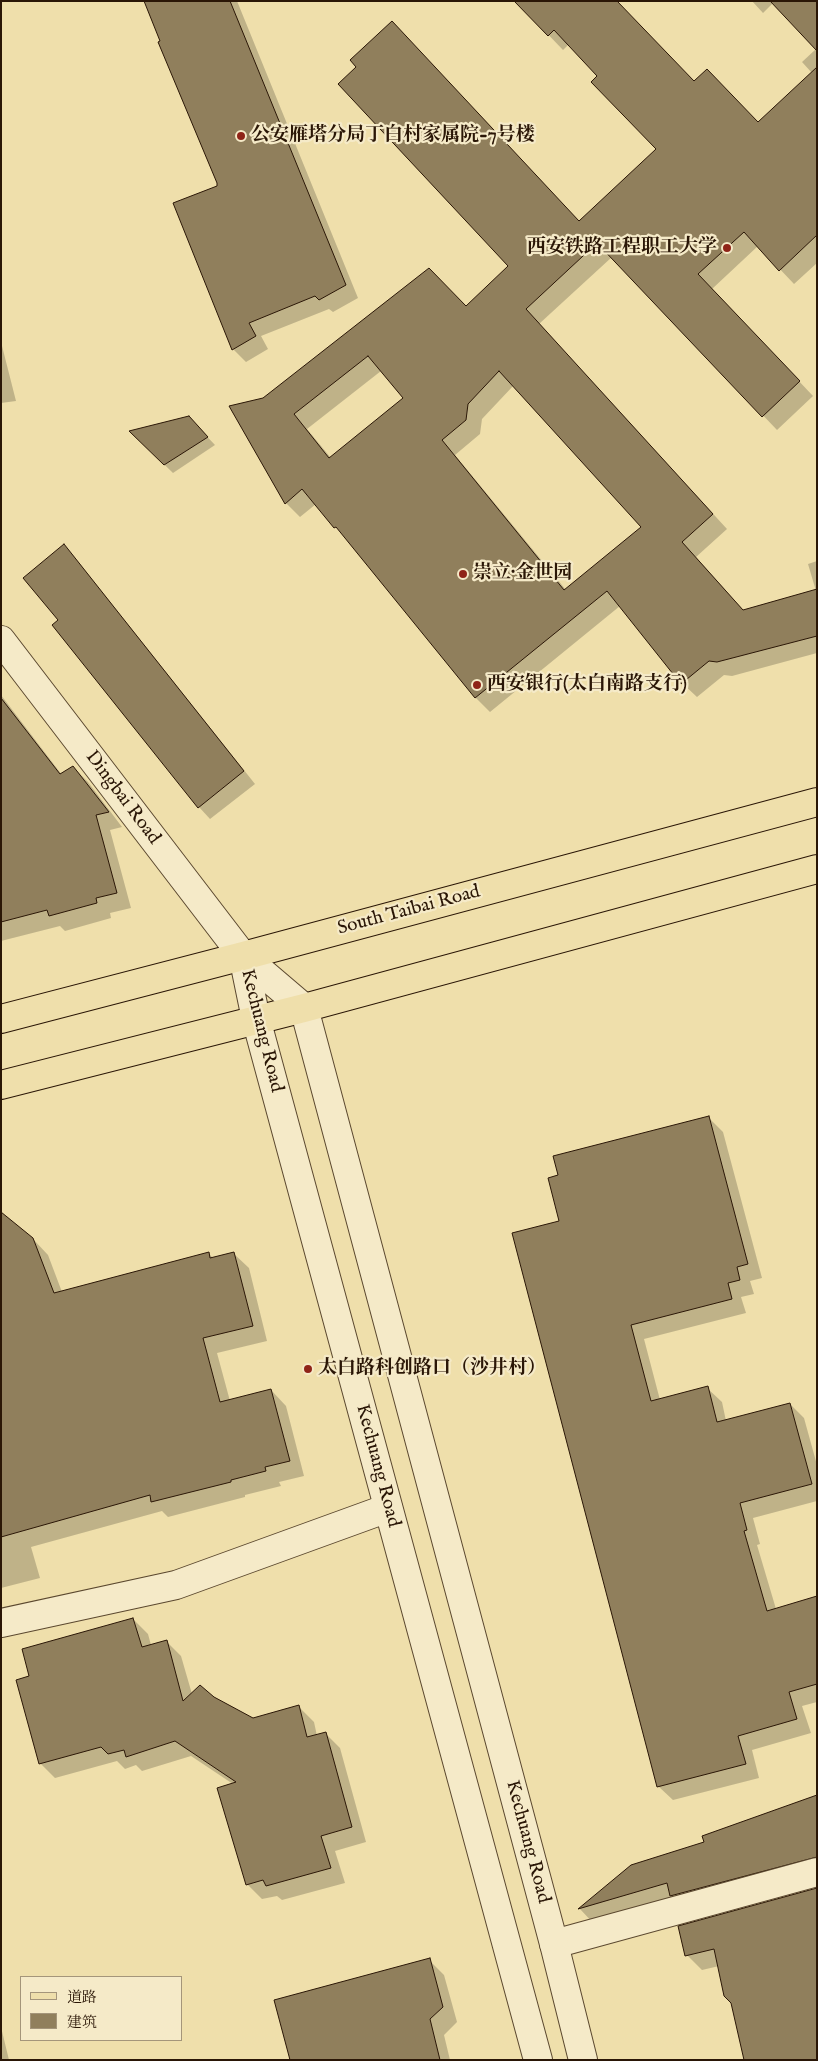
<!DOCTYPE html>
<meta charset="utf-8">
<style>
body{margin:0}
#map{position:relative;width:818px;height:2061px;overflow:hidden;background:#efdfab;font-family:"IM FELL English","Noto Serif SC",serif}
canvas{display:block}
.frame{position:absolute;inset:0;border:2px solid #2a1606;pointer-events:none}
.legend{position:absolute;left:20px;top:1976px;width:162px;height:65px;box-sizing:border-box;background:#f5eac8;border:1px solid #a4957a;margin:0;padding:6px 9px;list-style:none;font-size:15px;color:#2a1606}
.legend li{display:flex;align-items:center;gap:10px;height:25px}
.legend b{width:25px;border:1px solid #a4957a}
</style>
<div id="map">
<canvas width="818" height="2061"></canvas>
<div class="frame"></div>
<ul class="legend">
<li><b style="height:6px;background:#efdfab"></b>道路</li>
<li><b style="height:14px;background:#907f5c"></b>建筑</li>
</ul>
</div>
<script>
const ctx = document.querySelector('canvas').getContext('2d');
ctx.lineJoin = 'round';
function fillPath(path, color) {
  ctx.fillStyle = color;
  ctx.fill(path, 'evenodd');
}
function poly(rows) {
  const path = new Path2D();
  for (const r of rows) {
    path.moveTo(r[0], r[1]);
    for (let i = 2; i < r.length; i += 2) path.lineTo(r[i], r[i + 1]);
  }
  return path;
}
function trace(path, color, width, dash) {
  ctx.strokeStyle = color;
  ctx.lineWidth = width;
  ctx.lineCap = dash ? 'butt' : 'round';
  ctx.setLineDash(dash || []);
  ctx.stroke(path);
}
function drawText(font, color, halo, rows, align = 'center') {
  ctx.font = font + ' "IM FELL English","Noto Serif SC",serif';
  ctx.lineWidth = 4.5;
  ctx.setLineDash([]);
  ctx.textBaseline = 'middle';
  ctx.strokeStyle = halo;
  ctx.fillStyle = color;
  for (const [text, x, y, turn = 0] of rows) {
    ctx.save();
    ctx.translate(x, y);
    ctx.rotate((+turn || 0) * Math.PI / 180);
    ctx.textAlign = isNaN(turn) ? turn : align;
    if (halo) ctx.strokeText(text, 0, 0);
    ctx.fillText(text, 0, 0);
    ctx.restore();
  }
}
fillPath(poly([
 [145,1,237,1,358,298,333,312,329,309,261,336,268,349,246,362,233,349,219,186],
 [516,1,694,83,758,123,812,73,802,62,816,49,773,3,763,13,752,1,817,1,817,263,794,284,758,246,712,289,813,396,777,430,612,257,539,324,727,529,696,557,744,611,816,591,808,564,817,561,817,653,732,676,724,675,697,697,682,683,620,606,490,712,475,697,349,541,316,504,300,517,286,503,263,399,467,308,580,223,657,149,599,76,569,44,563,50],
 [381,371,404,399,331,458,307,429],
 [514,385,643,527,566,590,455,455,480,434,482,419],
 [1,342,16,401,1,403],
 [197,426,215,445,173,473,131,432],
 [64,546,75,558,255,784,210,819,199,807,60,620],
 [1,695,62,775,73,767,88,782,122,827,110,830,131,908,110,913,111,918,65,931,60,926,1,941],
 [708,1117,723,1132,762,1278,750,1281,754,1294,741,1297,746,1313,644,1339,660,1400,707,1388,722,1402,726,1421,790,1404,804,1418,817,1465,817,1501,753,1518,760,1544,757,1545,776,1609,817,1598,817,1702,802,1706,811,1733,752,1750,759,1778,673,1800,658,1786,560,1222],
 [1,1220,33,1239,48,1255,62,1292,209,1254,213,1258,233,1253,249,1268,267,1341,217,1353,230,1401,271,1390,286,1406,304,1476,279,1482,281,1486,245,1495,245,1497,168,1517,162,1511,31,1547,40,1578,1,1588],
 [133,1619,148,1634,151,1645,166,1641,181,1656,192,1694,213,1698,253,1719,299,1707,314,1722,317,1736,325,1733,340,1748,366,1842,335,1851,345,1883,282,1900,277,1896,262,1899,247,1884,233,1784,191,1756,142,1771,136,1765,125,1769,117,1761,55,1778,40,1763,30,1677],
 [817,1797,817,1875,594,1924,580,1909,632,1866,706,1843],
 [817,1890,732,2002,719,1966,702,1970,687,1955],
 [429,1960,444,1975,457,2022,444,2035,450,2060,292,2060],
 [1,2027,9,2060,1,2060]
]), '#0003');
const building = poly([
 [144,1,230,1,346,285,319,300,315,296,249,323,256,336,232,350,173,203,217,186,217,183,158,42,160,41,144,1],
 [514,1,617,1,694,81,707,69,758,122,817,67,817,235,779,271,744,232,698,274,800,381,762,417,597,243,526,309,713,514,682,542,743,610,817,589,817,636,717,662,709,661,681,684,607,591,475,698,336,527,334,528,302,489,285,504,229,406,263,398,429,268,466,306,508,266,338,84,356,67,350,60,392,21,579,221,656,149,591,82,597,76,554,30,548,36,514,1],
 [368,356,403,398,329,458,294,414,368,356],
 [499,371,641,527,564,590,442,440,466,420,468,404,499,371],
 [770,1,817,1,817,51,770,1],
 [189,416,208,437,164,465,129,431,189,416],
 [64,544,244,771,198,808,52,625,58,620,23,578,64,544],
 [1,698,60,774,73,766,109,812,96,815,117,893,96,898,97,903,49,916,47,910,1,922,1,698],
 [709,1116,748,1264,737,1267,740,1280,728,1283,732,1299,631,1325,651,1401,708,1386,717,1422,790,1403,812,1484,740,1503,747,1530,744,1531,767,1611,817,1596,817,1684,789,1692,797,1719,738,1736,746,1764,657,1787,512,1233,559,1221,548,1178,558,1175,553,1156,709,1116],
 [1,1212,33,1238,54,1293,209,1252,210,1258,234,1252,253,1326,203,1338,220,1402,271,1389,290,1461,265,1467,266,1471,231,1480,231,1482,151,1502,150,1495,1,1537,1,1212],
 [133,1618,142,1647,167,1640,183,1701,200,1685,214,1697,253,1718,299,1705,307,1737,326,1732,352,1827,321,1836,331,1868,266,1886,263,1880,246,1885,217,1788,236,1782,175,1741,126,1757,124,1750,108,1754,101,1747,39,1764,16,1680,29,1676,22,1649,133,1618],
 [817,1795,817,1857,670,1896,667,1883,578,1909,631,1865,704,1842,702,1836,817,1795],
 [817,1888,817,2060,744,2060,731,2003,724,1996,714,1949,685,1956,678,1926,817,1888],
 [430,1958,443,2007,430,2019,440,2060,290,2060,274,2000,430,1958]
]);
fillPath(building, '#907f5c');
trace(building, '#2a1606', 1);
const minor = poly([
 [1,1623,176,1585,388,1508],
 [554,1944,817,1872]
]);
const tertiary = poly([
 [1,640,243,956,304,1008,554,1944,583,2060],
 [243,956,256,1019,538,2060]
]);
const primary = poly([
 [1,1019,243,956,817,802],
 [1,1085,304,1008,817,869]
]);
trace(minor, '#5b482f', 30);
trace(tertiary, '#5b482f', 30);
trace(primary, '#2a1606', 30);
trace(minor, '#f5eac8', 28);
trace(tertiary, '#f5eac8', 28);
trace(primary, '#efdfab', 28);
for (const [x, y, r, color] of [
 [241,136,5,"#8f2418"],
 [727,248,5,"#8f2418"],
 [463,574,5,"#8f2418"],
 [477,685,5,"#8f2418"],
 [308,1369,5,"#8f2418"]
]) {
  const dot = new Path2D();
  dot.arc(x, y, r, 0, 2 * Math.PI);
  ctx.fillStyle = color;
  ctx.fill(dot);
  trace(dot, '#f5eac8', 2);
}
drawText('bold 19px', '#2a1606', '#f5eac8', [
 ["公安雁塔分局丁白村家属院-7号楼",251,136],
 ["西安铁路工程职工大学",717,248,"right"],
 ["崇立·金世园",473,574],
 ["西安银行(太白南路支行)",487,685],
 ["太白路科创路口（沙井村）",318,1369]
], 'left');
drawText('19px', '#2a1606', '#f5eac8', [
 ["Dingbai Road",122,798,53],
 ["South Taibai Road",409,911,-15],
 ["Kechuang Road",261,1031,76],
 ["Kechuang Road",377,1466,75],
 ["Kechuang Road",527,1842,75]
]);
</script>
